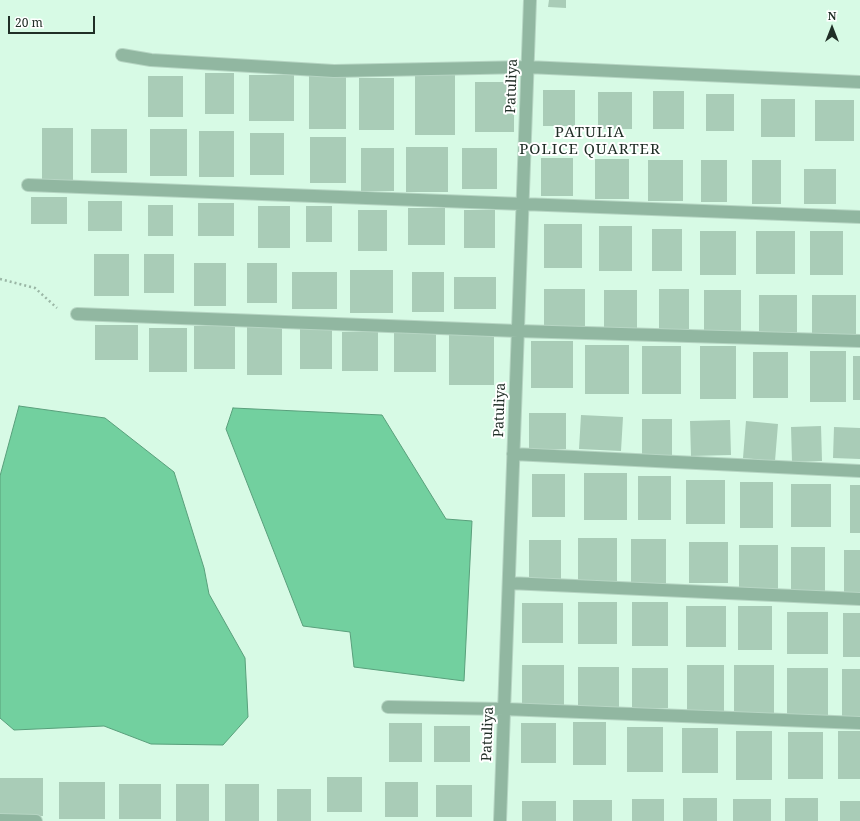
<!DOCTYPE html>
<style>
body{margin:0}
#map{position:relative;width:860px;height:821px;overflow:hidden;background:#d7fae5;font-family:"Noto Serif",serif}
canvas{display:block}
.north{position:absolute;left:812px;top:8px;width:40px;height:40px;-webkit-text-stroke:3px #fff;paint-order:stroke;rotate:0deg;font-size:11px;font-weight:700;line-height:16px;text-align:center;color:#202e26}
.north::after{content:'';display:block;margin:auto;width:14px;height:18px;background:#202e26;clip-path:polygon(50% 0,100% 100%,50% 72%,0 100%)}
.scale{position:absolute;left:8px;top:16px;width:87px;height:18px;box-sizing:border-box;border:2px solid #202e26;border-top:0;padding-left:5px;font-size:12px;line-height:14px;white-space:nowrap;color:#202e26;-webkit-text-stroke:3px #fff;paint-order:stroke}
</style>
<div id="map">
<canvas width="860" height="821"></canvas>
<div class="north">N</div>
<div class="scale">20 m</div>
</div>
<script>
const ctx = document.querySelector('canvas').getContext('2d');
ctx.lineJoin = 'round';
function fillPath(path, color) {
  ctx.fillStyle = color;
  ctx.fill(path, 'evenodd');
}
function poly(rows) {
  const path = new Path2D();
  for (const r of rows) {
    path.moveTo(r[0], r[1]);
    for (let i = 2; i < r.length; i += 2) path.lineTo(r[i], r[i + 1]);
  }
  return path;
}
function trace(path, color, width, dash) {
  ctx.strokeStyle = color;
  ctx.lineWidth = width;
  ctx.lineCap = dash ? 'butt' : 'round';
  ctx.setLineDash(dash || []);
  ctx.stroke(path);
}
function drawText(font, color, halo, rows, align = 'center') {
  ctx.font = font + ' "Noto Serif",serif';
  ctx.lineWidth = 4;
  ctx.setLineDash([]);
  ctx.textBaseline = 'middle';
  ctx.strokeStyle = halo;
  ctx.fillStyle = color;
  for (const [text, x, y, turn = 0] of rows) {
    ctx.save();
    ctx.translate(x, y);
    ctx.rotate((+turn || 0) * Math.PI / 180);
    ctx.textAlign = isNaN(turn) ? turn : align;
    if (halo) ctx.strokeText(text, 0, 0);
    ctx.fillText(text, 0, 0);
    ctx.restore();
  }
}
const water = poly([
 [19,406,105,418,174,472,204,568,209,594,245,658,248,717,223,745,151,744,104,726,14,730,0,718,0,476,19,406],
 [233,408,382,415,446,519,472,521,464,681,354,667,350,632,303,626,226,429,233,408]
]);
fillPath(water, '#72d09f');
trace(water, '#599f7b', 1);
fillPath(poly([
 [549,0,566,0,566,8,548,7],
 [205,73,234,73,234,114,205,114],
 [249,75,294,75,294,121,249,121],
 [309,75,346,75,346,129,309,129],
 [415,75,455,75,455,135,415,135],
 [148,76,183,76,183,117,148,117],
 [359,78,394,78,394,130,359,130],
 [475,82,514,82,514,132,475,132],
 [543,90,575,90,575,126,543,126],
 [653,91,684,91,684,129,653,129],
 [598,92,632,92,632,129,598,129],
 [706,94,734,94,734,131,706,131],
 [761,99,795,99,795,137,761,137],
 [815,100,854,100,854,141,815,141],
 [42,128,73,128,73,180,42,180],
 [91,129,127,129,127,173,91,173],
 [150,129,187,129,187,176,150,176],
 [199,131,234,131,234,177,199,177],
 [250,133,284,133,284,175,250,175],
 [310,137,346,137,346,183,310,183],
 [406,147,448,147,448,192,406,192],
 [361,148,394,148,394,191,361,191],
 [462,148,497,148,497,189,462,189],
 [541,158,573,158,573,196,541,196],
 [595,159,629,159,629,199,595,199],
 [648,160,683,160,683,201,648,201],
 [701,160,727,160,727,202,701,202],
 [752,160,781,160,781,204,752,204],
 [804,169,836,169,836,204,804,204],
 [31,197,67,197,67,224,31,224],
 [88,201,122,201,122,231,88,231],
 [198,203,234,203,234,236,198,236],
 [148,205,173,205,173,236,148,236],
 [258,206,290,206,290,248,258,248],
 [306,206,332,206,332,242,306,242],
 [408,208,445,208,445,245,408,245],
 [358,210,387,210,387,251,358,251],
 [464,210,495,210,495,248,464,248],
 [544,224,582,224,582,268,544,268],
 [599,226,632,226,632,271,599,271],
 [652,229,682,229,682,271,652,271],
 [700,231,736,231,736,275,700,275],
 [756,231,795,231,795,274,756,274],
 [810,231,843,231,843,275,810,275],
 [94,254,129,254,129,296,94,296],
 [144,254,174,254,174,293,144,293],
 [194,263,226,263,226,306,194,306],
 [247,263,277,263,277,303,247,303],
 [350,270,393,270,393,313,350,313],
 [292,272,337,272,337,309,292,309],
 [412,272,444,272,444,312,412,312],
 [454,277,496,277,496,309,454,309],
 [544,289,585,289,585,327,544,327],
 [659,289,689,289,689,332,659,332],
 [604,290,637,290,637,330,604,330],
 [704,290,741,290,741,332,704,332],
 [759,295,797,295,797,333,759,333],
 [812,295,856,295,856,337,812,337],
 [95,325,138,325,138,360,95,360],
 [247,325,282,325,282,375,247,375],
 [300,325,332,325,332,369,300,369],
 [194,326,235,326,235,369,194,369],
 [149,328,187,328,187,372,149,372],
 [342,332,378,332,378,371,342,371],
 [394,333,436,333,436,372,394,372],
 [449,334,494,334,494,385,449,385],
 [531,341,573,341,573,388,531,388],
 [585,345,629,345,629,394,585,394],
 [642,346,681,346,681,394,642,394],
 [700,346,736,346,736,399,700,399],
 [810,351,846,351,846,402,810,402],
 [753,352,788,352,788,398,753,398],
 [853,356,860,356,860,400,853,400],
 [529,413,566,413,566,449,529,449],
 [581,415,623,417,621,451,579,449],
 [642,419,672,419,672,456,642,456],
 [730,420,731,455,691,456,690,421],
 [746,421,778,424,775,461,743,458],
 [821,426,822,461,792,462,791,427],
 [834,427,860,428,860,459,833,458],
 [584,473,627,473,627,520,584,520],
 [532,474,565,474,565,517,532,517],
 [638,476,671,476,671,520,638,520],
 [686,480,725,480,725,524,686,524],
 [740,482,773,482,773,528,740,528],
 [791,484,831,484,831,527,791,527],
 [850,485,860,485,860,533,850,533],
 [578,538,617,538,617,584,578,584],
 [631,539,666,539,666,585,631,585],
 [529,540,561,540,561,581,529,581],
 [689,542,728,542,728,583,689,583],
 [739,545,778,545,778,592,739,592],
 [791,547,825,547,825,592,791,592],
 [844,550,860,550,860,594,844,594],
 [578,602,617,602,617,644,578,644],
 [632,602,668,602,668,646,632,646],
 [522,603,563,603,563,643,522,643],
 [686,606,726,606,726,647,686,647],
 [738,606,772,606,772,650,738,650],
 [787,612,828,612,828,654,787,654],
 [843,613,860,613,860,657,843,657],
 [522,665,564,665,564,708,522,708],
 [687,665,724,665,724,712,687,712],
 [734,665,774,665,774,714,734,714],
 [578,667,619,667,619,708,578,708],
 [632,668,668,668,668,708,632,708],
 [787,668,828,668,828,715,787,715],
 [842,669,860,669,860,718,842,718],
 [573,722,606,722,606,765,573,765],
 [389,723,422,723,422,762,389,762],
 [521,723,556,723,556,763,521,763],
 [434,726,470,726,470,762,434,762],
 [627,727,663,727,663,772,627,772],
 [682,728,718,728,718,773,682,773],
 [736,731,772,731,772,780,736,780],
 [838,731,860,731,860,779,838,779],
 [788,732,823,732,823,779,788,779],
 [327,777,362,777,362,812,327,812],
 [0,778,43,778,43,816,0,816],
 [59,782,105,782,105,819,59,819],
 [385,782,418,782,418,817,385,817],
 [119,784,161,784,161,819,119,819],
 [176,784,209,784,209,821,176,821],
 [225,784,259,784,259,821,225,821],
 [436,785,472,785,472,817,436,817],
 [277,789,311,789,311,821,277,821],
 [683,798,717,798,717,821,683,821],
 [785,798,818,798,818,821,785,821],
 [632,799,664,799,664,821,632,821],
 [733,799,771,799,771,821,733,821],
 [573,800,612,800,612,821,573,821],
 [522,801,556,801,556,821,522,821],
 [840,801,860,801,860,821,840,821]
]), '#a9ccb7');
const service = poly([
 [122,55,151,60,334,71,527,67,860,82],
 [28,185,860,217],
 [77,314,518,331,860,341],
 [513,454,860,471],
 [509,583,860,599],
 [388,707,504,709,860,723],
 [0,820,36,821],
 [500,821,530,0]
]);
trace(service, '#b6d5c3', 14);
trace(poly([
 [0,279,35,288,57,308]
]), '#9ab6a5', 2.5, [2, 3]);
trace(service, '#91b7a1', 12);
drawText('14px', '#202e26', '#fff', [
 ["Patuliya",512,86,-88],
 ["Patuliya",500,410,-88],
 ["Patuliya",488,734,-88]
]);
ctx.letterSpacing = '1px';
drawText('15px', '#202e26', '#fff', [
 ["PATULIA",590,133],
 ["POLICE QUARTER",590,150]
]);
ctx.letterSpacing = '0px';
</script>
